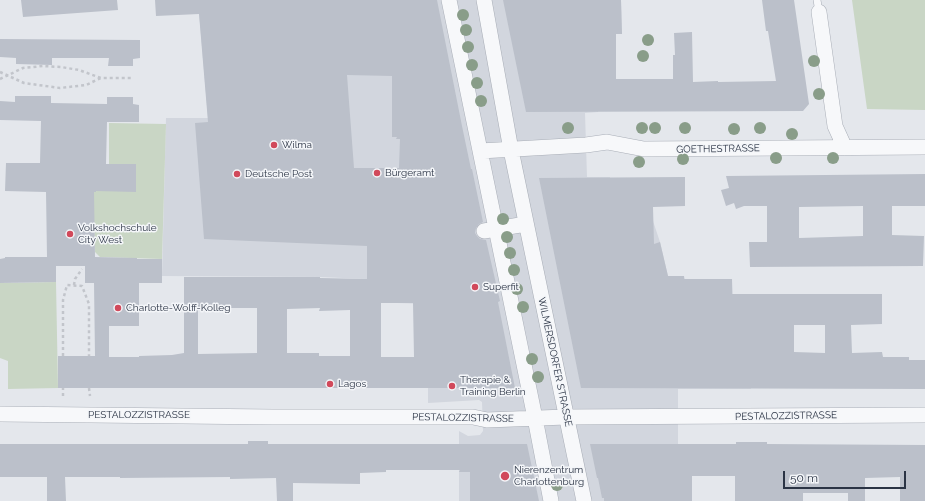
<!DOCTYPE html>
<meta charset="utf-8">
<style>
body{margin:0}
#map{position:relative;width:925px;height:501px;overflow:hidden;background:#e4e7ec;font-family:Raleway,sans-serif}
canvas{display:block}
.scale{position:absolute;left:783px;top:471px;width:123px;height:18px;box-sizing:border-box;border:2px solid #2b3445;border-top:0;padding-left:5px;font-size:12px;line-height:14px;white-space:nowrap;color:#2b3445;-webkit-text-stroke:3px #f4f6f9;paint-order:stroke}
</style>
<div id="map">
<canvas width="925" height="501"></canvas>
<div class="scale">50 m</div>
</div>
<script>
const ctx = document.querySelector('canvas').getContext('2d');
ctx.lineJoin = 'round';
function fillPath(path, color) {
  ctx.fillStyle = color;
  ctx.fill(path, 'evenodd');
}
function poly(rows) {
  const path = new Path2D();
  for (const r of rows) {
    path.moveTo(r[0], r[1]);
    for (let i = 2; i < r.length; i += 2) path.lineTo(r[i], r[i + 1]);
  }
  return path;
}
function trace(path, color, width, dash) {
  ctx.strokeStyle = color;
  ctx.lineWidth = width;
  ctx.lineCap = dash ? 'butt' : 'round';
  ctx.setLineDash(dash || []);
  ctx.stroke(path);
}
function drawText(font, color, halo, rows, align = 'center') {
  ctx.font = font + ' Raleway,sans-serif';
  ctx.lineWidth = 3;
  ctx.setLineDash([]);
  ctx.textBaseline = 'middle';
  ctx.strokeStyle = halo;
  ctx.fillStyle = color;
  for (const [text, x, y, turn = 0] of rows) {
    ctx.save();
    ctx.translate(x, y);
    ctx.rotate((+turn || 0) * Math.PI / 180);
    ctx.textAlign = isNaN(turn) ? turn : align;
    if (halo) ctx.strokeText(text, 0, 0);
    ctx.fillText(text, 0, 0);
    ctx.restore();
  }
}
fillPath(poly([
 [198,0,621,0,622,34,597,34,598,112,585,113,587,177,610,177,613,206,653,205,653,221,660,242,668,276,684,276,685,279,732,279,733,294,750,295,751,389,678,389,678,444,692,444,692,501,459,501,459,431,468,436,480,435,483,431,482,402,479,400,428,403,428,304,367,302,367,279,320,277,162,276,166,118,208,118]
]), '#d2d6de');
fillPath(poly([
 [852,0,925,0,925,110,867,109],
 [109,123,166,124,162,259,100,257,95,252,93,192,96,192,97,183,136,191,136,164,109,164],
 [56,282,58,388,8,389,8,361,0,358,0,283]
]), '#c9d6c5');
fillPath(poly([
 [21,0,117,0,118,10,23,17],
 [155,0,437,0,462,126,471,169,472,169,483,222,479,224,476,228,475,233,477,236,480,239,486,240,500,301,498,302,515,388,58,388,58,356,95,356,94,283,85,283,85,266,56,266,56,282,0,283,0,259,5,258,5,257,47,257,46,192,5,191,6,163,40,163,41,121,0,120,0,101,15,102,15,96,51,96,51,103,107,104,107,97,133,97,133,104,139,105,139,122,107,122,106,164,136,164,136,192,96,191,96,192,94,192,95,257,137,258,137,259,162,259,162,283,139,283,139,326,109,326,109,357,139,357,139,356,172,355,184,353,184,277,320,277,320,278,367,279,367,246,204,239,195,123,208,122,199,14,156,16],
 [347,75,392,76,392,137,397,137,396,139,400,139,399,168,354,168],
 [381,303,413,303,414,357,381,357],
 [198,308,257,308,257,353,198,354],
 [320,308,319,311,350,310,350,356,319,356,319,353,287,353,287,309],
 [503,0,621,0,622,34,616,34,616,79,673,79,673,55,675,55,674,33,692,32,693,82,718,81,718,82,776,81,768,31,766,31,762,0,794,0,809,104,803,111,526,112],
 [0,39,140,40,140,58,133,59,133,66,108,66,109,58,52,58,52,65,16,64,16,58,0,57],
 [925,174,925,206,892,206,892,235,924,236,923,266,750,267,749,242,767,242,767,206,744,206,736,209,734,203,726,206,721,190,729,188,726,176],
 [863,206,863,236,799,238,799,207],
 [685,177,685,206,653,207,654,244,660,242,668,276,684,276,684,279,732,279,732,294,882,294,882,324,851,325,852,353,882,352,883,357,909,357,909,360,925,360,925,389,581,388,539,178],
 [794,325,825,325,825,353,794,352],
 [248,441,268,441,268,444,527,444,539,501,470,501,470,472,459,472,460,470,386,470,386,472,360,473,360,484,293,483,293,501,277,501,276,478,230,479,230,477,120,478,120,477,65,477,66,501,47,501,47,477,0,477,0,444,248,444],
 [736,442,767,442,767,444,925,445,925,501,900,501,900,477,865,478,865,501,848,501,848,493,803,493,803,501,735,501,735,476,692,476,692,501,604,501,604,498,602,498,598,478,597,478,590,444,736,444]
]), '#bbc0ca');
const lane = poly([
 [817,0,819,12]
]);
const street = poly([
 [449,0,535,418,551,501],
 [484,0,511,150,584,501],
 [819,12,835,126,845,148],
 [480,151,586,145,607,142,644,149,925,147],
 [484,231,526,224],
 [0,414,273,417,473,417,487,420,566,417,925,415]
]);
trace(lane, '#a9aeb7', 8);
trace(street, '#a9aeb7', 16);
trace(poly([
 [0,72,24,83,60,88,86,85,101,78],
 [0,79,23,68,43,66,61,67,79,70,101,78,132,78],
 [74,285,75,279,82,269],
 [63,356,63,300,67,285,82,286,89,304,89,356],
 [89,388,90,396],
 [63,396,63,388]
]), '#c2c5cb', 2.5, [3, 3]);
trace(lane, '#f7f8fa', 7);
trace(street, '#f7f8fa', 15);
ctx.fillStyle = '#899d89';
for (const [x, y] of [
 [463,15],
 [466,30],
 [648,40],
 [468,47],
 [643,56],
 [814,61],
 [472,65],
 [477,83],
 [819,94],
 [481,101],
 [568,128],
 [642,128],
 [655,128],
 [685,128],
 [760,128],
 [734,129],
 [792,134],
 [776,158],
 [833,158],
 [683,159],
 [639,162],
 [503,219],
 [507,237],
 [510,253],
 [514,270],
 [517,289],
 [523,307],
 [532,359],
 [538,377],
 [557,485]
]) {
  ctx.beginPath();
  ctx.arc(x, y, 6, 0, 2 * Math.PI);
  ctx.fill();
}
for (const [x, y, r, color] of [
 [274,145,4,"#d1495b"],
 [377,173,4,"#d1495b"],
 [237,174,4,"#d1495b"],
 [70,234,4,"#d1495b"],
 [475,287,4,"#d1495b"],
 [118,308,4,"#d1495b"],
 [330,384,4,"#d1495b"],
 [452,386,4,"#d1495b"],
 [505,476,5,"#d1495b"]
]) {
  const dot = new Path2D();
  dot.arc(x, y, r, 0, 2 * Math.PI);
  ctx.fillStyle = color;
  ctx.fill(dot);
  trace(dot, '#f4f6f9', 1.5);
}
drawText('10px', '#2b3445', '#f4f6f9', [
 ["Wilma",282,145],
 ["Bürgeramt",385,173],
 ["Deutsche Post",245,174],
 ["Volkshochschule",78,228],
 ["City West",78,240],
 ["Superfit",483,287],
 ["Charlotte-Wolff-Kolleg",126,308],
 ["Therapie &",460,380],
 ["Training Berlin",460,392],
 ["Lagos",338,384],
 ["Nierenzentrum",514,470],
 ["Charlottenburg",514,482]
], 'left');
drawText('10px', '#2b3445', '#f4f6f9', [
 ["GOETHESTRASSE",718,149,-1],
 ["WILMERSDORFER STRASSE",555,362,78],
 ["PESTALOZZISTRASSE",139,415],
 ["PESTALOZZISTRASSE",786,416,-1],
 ["PESTALOZZISTRASSE",463,418,1]
]);
</script>
